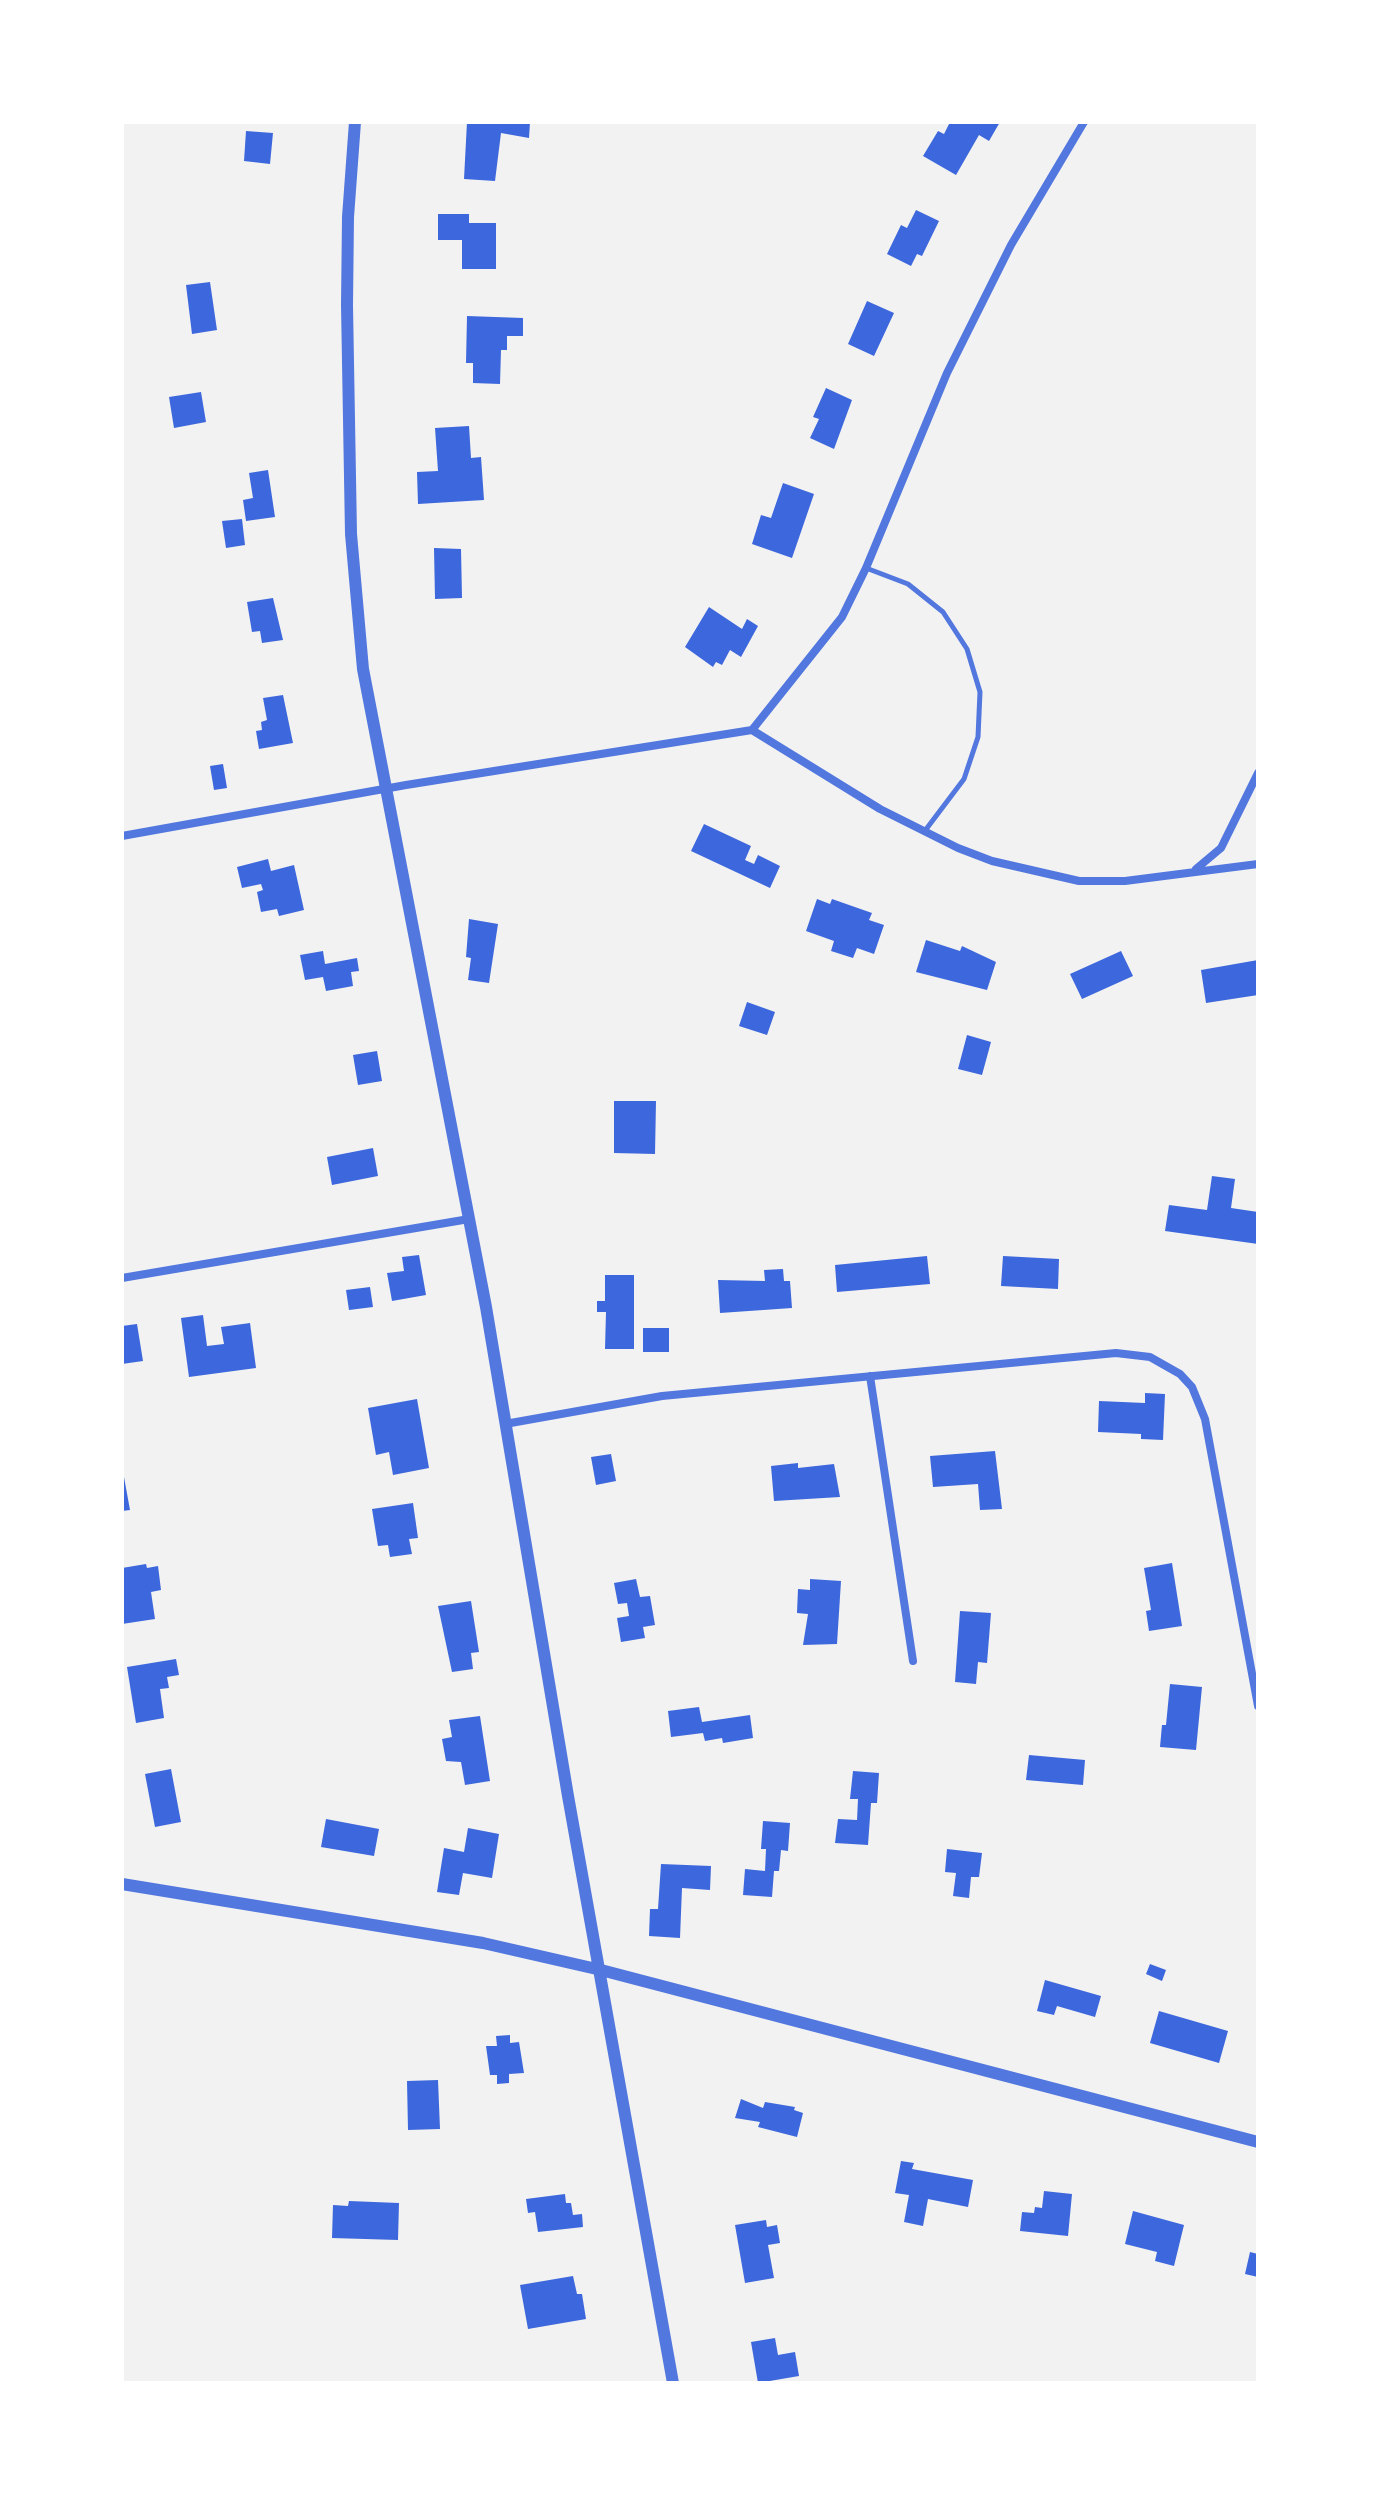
<!DOCTYPE html>
<style>
body{margin:0}
#map{position:relative;width:1380px;height:2505px;overflow:hidden;background:#f2f2f2;font-family:"PT Serif",serif}
canvas{display:block}
.frame{position:absolute;inset:0;border:124px solid #fff;pointer-events:none}
</style>
<div id="map">
<canvas width="1380" height="2505"></canvas>
<div class="frame"></div>
</div>
<script>
const ctx = document.querySelector('canvas').getContext('2d');
ctx.lineJoin = 'round';
function fillPath(path, color) {
  ctx.fillStyle = color;
  ctx.fill(path, 'evenodd');
}
function poly(rows) {
  const path = new Path2D();
  for (const r of rows) {
    path.moveTo(r[0], r[1]);
    for (let i = 2; i < r.length; i += 2) path.lineTo(r[i], r[i + 1]);
  }
  return path;
}
function trace(path, color, width, dash) {
  ctx.strokeStyle = color;
  ctx.lineWidth = width;
  ctx.lineCap = dash ? 'butt' : 'round';
  ctx.setLineDash(dash || []);
  ctx.stroke(path);
}
fillPath(poly([
 [467,122,530,122,529,138,501,133,495,181,464,179],
 [950,122,1000,122,989,141,979,135,956,175,923,156,938,131,944,134],
 [246,131,273,133,270,164,244,161],
 [916,210,939,221,922,256,917,254,911,266,887,254,901,225,907,228],
 [438,214,469,214,469,223,496,223,496,269,462,269,462,240,438,240],
 [210,282,217,330,192,334,186,285],
 [867,301,894,313,874,356,848,344],
 [467,316,523,318,523,336,507,336,507,350,501,350,500,384,473,383,473,363,466,363],
 [826,388,852,400,834,449,810,438,819,419,813,417],
 [201,392,206,422,174,428,169,397],
 [469,426,471,458,481,457,484,500,418,504,417,472,438,471,435,428],
 [268,470,275,517,246,521,243,500,253,498,249,473],
 [783,483,814,494,792,558,752,544,761,515,771,518],
 [242,519,245,545,226,548,222,521],
 [434,548,461,549,462,598,435,599],
 [273,598,283,640,262,643,260,631,252,632,247,602],
 [709,607,742,629,747,619,758,626,741,657,730,650,722,665,716,662,713,667,685,647],
 [283,695,293,743,259,749,256,731,262,730,261,722,267,720,263,698],
 [223,764,227,788,214,790,210,766],
 [704,824,751,846,745,860,754,864,758,855,780,866,770,888,691,851],
 [268,859,271,871,294,865,304,910,279,916,277,909,261,912,257,892,263,890,261,884,242,888,237,867],
 [817,899,830,904,832,899,872,913,869,920,884,925,874,954,857,948,853,958,831,951,834,941,806,931],
 [469,919,498,924,489,983,468,980,471,958,466,957],
 [926,940,960,951,962,946,996,962,987,990,916,972],
 [323,951,325,964,357,958,359,971,351,972,353,986,326,991,323,977,305,980,300,955],
 [1121,951,1133,976,1082,999,1070,974],
 [1258,960,1258,995,1206,1003,1201,970],
 [747,1002,775,1012,767,1035,739,1026],
 [967,1035,991,1042,982,1075,958,1069],
 [377,1051,382,1081,358,1085,353,1055],
 [614,1101,656,1101,655,1154,614,1153],
 [373,1148,378,1176,332,1185,327,1157],
 [1212,1176,1235,1179,1231,1208,1258,1212,1258,1244,1165,1231,1169,1205,1207,1210],
 [419,1255,426,1295,392,1301,387,1273,404,1271,402,1257],
 [927,1256,930,1284,837,1292,835,1265],
 [1003,1256,1059,1259,1058,1289,1001,1286],
 [783,1269,784,1281,790,1281,792,1308,720,1313,718,1280,765,1281,764,1270],
 [605,1275,634,1275,634,1349,605,1349,606,1312,597,1312,597,1301,605,1301],
 [370,1287,373,1307,349,1310,346,1290],
 [203,1315,207,1346,224,1344,221,1327,250,1323,256,1368,189,1377,181,1318],
 [137,1324,143,1361,122,1364,122,1326],
 [643,1328,669,1328,669,1352,643,1352],
 [1145,1393,1165,1394,1163,1440,1141,1439,1141,1434,1098,1432,1099,1401,1145,1403],
 [417,1399,429,1468,393,1475,389,1452,376,1455,368,1408],
 [995,1451,1002,1509,980,1510,978,1484,933,1487,930,1456],
 [611,1454,616,1481,596,1485,591,1457],
 [798,1463,798,1468,834,1464,840,1497,774,1501,771,1466],
 [122,1466,130,1510,122,1511],
 [413,1503,418,1538,409,1539,412,1554,390,1557,388,1545,378,1546,372,1509],
 [1172,1563,1182,1626,1149,1631,1146,1611,1151,1610,1144,1568],
 [146,1564,147,1568,158,1566,161,1590,151,1592,155,1619,122,1624,122,1568],
 [636,1579,640,1597,650,1596,655,1625,643,1627,645,1638,621,1642,617,1618,629,1616,627,1603,618,1604,614,1583],
 [810,1579,841,1581,837,1644,803,1645,808,1614,797,1613,798,1589,810,1590],
 [471,1601,479,1652,471,1653,473,1669,452,1672,438,1606],
 [960,1611,991,1613,987,1663,978,1662,976,1684,955,1682],
 [176,1659,179,1675,167,1677,169,1688,160,1689,164,1718,136,1723,127,1667],
 [1170,1684,1202,1687,1196,1750,1160,1747,1162,1725,1166,1725],
 [699,1707,702,1722,750,1715,753,1738,723,1743,722,1738,705,1741,703,1733,671,1737,668,1711],
 [480,1716,490,1781,465,1785,461,1762,446,1761,442,1739,452,1737,449,1720],
 [1029,1755,1085,1760,1083,1785,1026,1780],
 [171,1769,181,1822,155,1827,145,1774],
 [853,1771,879,1773,877,1803,871,1803,868,1845,835,1843,838,1819,857,1820,858,1799,850,1799],
 [326,1819,379,1829,374,1856,321,1847],
 [763,1821,790,1823,788,1851,781,1850,779,1871,774,1871,772,1897,743,1895,745,1869,765,1871,766,1849,761,1849],
 [468,1828,499,1834,492,1878,463,1873,459,1895,437,1892,444,1848,464,1852],
 [947,1849,982,1853,979,1877,971,1877,969,1898,953,1896,956,1873,945,1872],
 [661,1864,711,1866,710,1890,682,1888,680,1938,649,1936,650,1909,658,1909],
 [1150,1964,1166,1970,1162,1981,1146,1974],
 [1045,1980,1101,1996,1095,2017,1057,2006,1054,2015,1037,2011],
 [1159,2011,1228,2031,1219,2063,1150,2043],
 [510,2035,510,2043,519,2042,524,2073,509,2074,509,2083,497,2084,497,2075,490,2075,486,2046,497,2046,496,2036],
 [438,2080,440,2129,408,2130,407,2081],
 [741,2099,763,2108,765,2102,795,2107,794,2110,803,2113,797,2137,758,2127,760,2122,735,2118],
 [901,2161,914,2163,912,2169,973,2180,968,2207,928,2199,923,2226,904,2222,909,2195,895,2193],
 [1044,2191,1072,2194,1068,2236,1020,2231,1022,2212,1034,2213,1035,2207,1042,2208],
 [565,2194,566,2203,571,2203,573,2215,582,2214,583,2227,538,2232,535,2212,528,2213,526,2199],
 [349,2201,399,2203,398,2240,332,2238,333,2205,348,2206],
 [1133,2211,1184,2225,1174,2266,1155,2261,1157,2252,1125,2244],
 [766,2220,767,2227,777,2225,780,2243,768,2245,774,2278,745,2283,735,2225],
 [1250,2252,1258,2254,1258,2277,1245,2274],
 [573,2276,577,2294,582,2294,586,2319,528,2329,520,2285],
 [775,2338,778,2355,795,2352,799,2376,758,2383,751,2342]
]), '#3d67dc');
trace(poly([
 [866,568,908,584,943,612,967,649,980,692,978,737,964,779,924,832]
]), '#5277de', 5);
trace(poly([
 [752,730,842,617,866,568,947,373,1011,245,1084,122],
 [122,836,406,785,752,730,880,809,958,848,992,861,1079,881,1125,881,1258,864],
 [1196,869,1221,848,1258,773],
 [122,1278,469,1219],
 [870,1376,913,1661],
 [505,1424,662,1396,1116,1353,1150,1357,1180,1374,1192,1387,1205,1419,1258,1706]
]), '#5277de', 8);
trace(poly([
 [355,122,348,217,347,305,351,534,363,669,486,1307,568,1796,673,2383],
 [122,1884,483,1943,601,1970,1258,2142]
]), '#5277de', 12);
</script>
